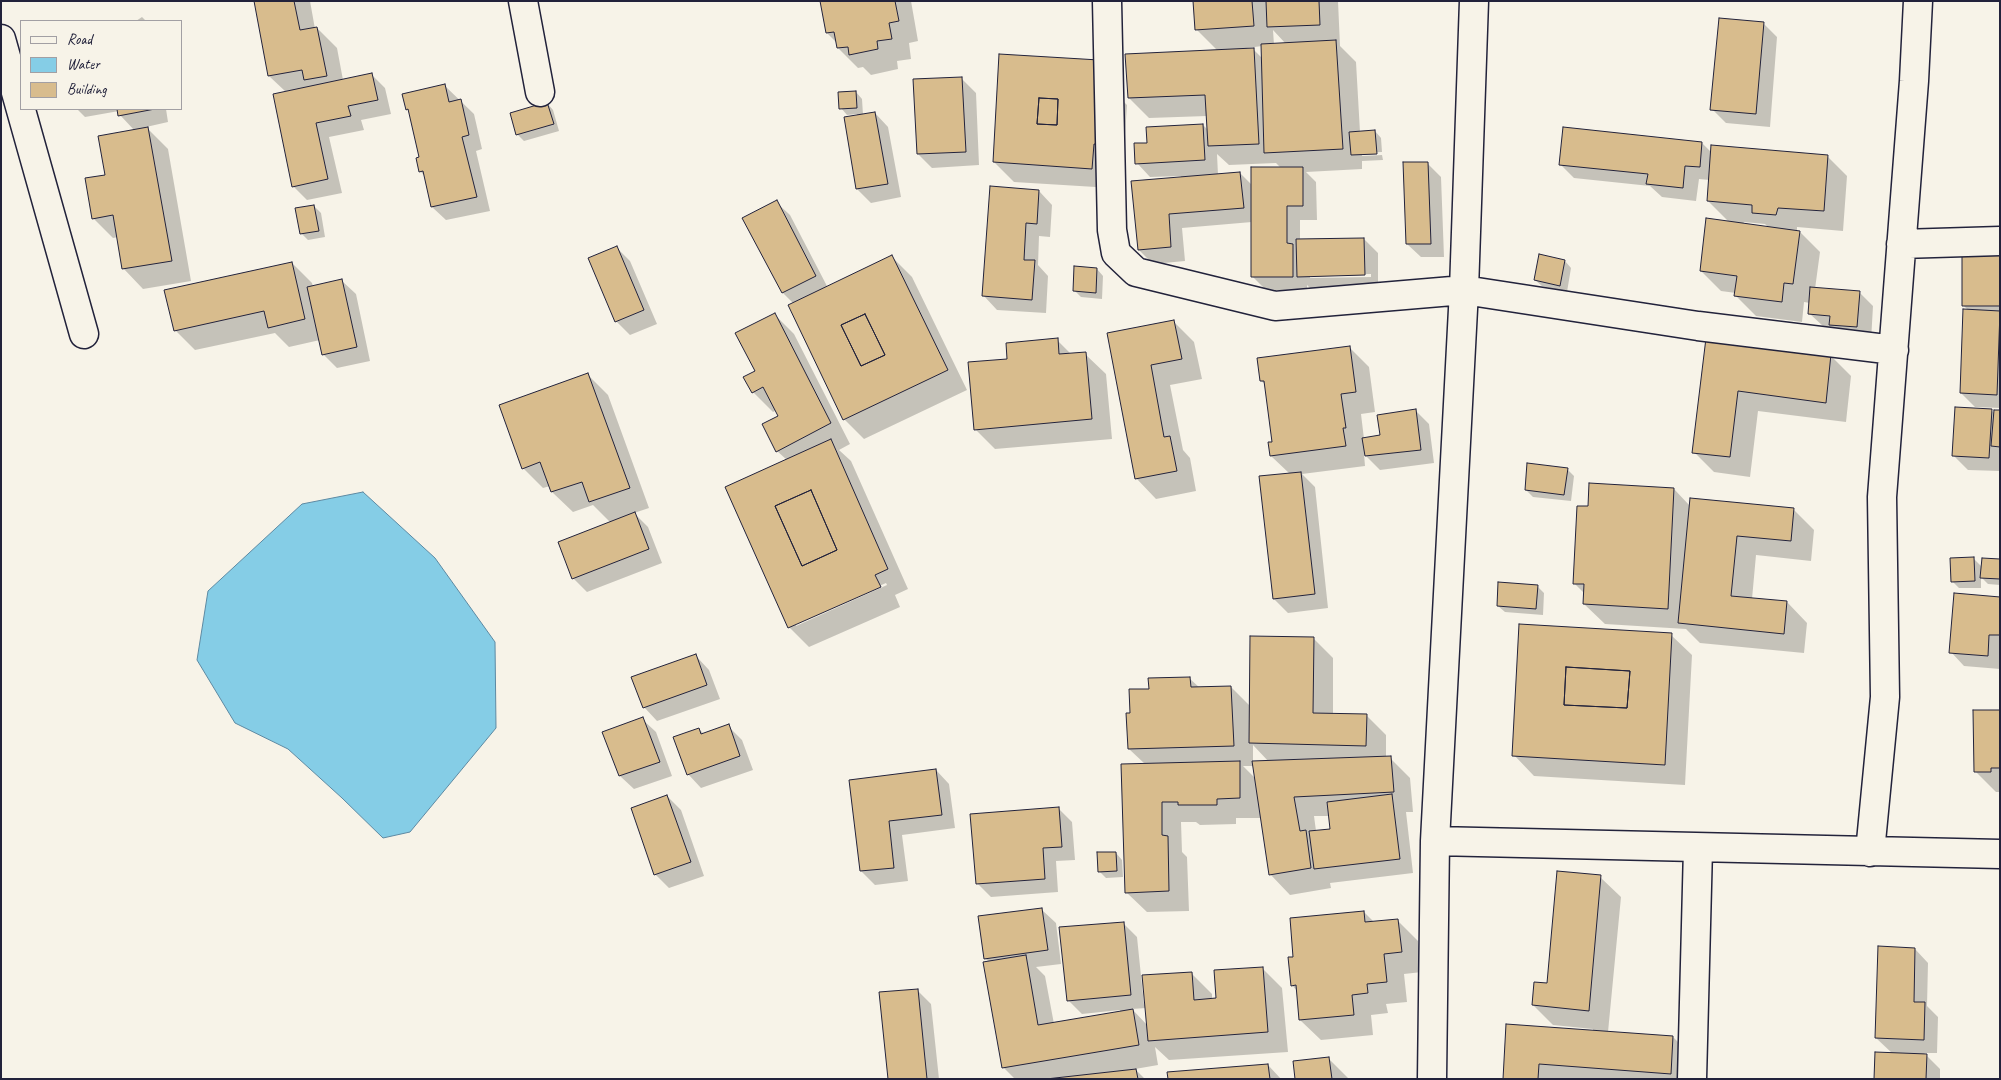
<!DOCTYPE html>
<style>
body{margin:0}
#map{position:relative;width:2001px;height:1080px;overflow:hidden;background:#f7f3e8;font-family:Caveat,sans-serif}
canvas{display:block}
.frame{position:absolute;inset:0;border:2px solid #22223b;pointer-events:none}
.legend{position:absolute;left:20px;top:20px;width:162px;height:90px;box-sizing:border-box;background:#f7f3e8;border:1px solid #a29fa3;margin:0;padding:6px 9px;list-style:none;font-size:15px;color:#22223b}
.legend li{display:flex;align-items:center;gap:10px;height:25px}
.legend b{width:25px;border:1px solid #a29fa3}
</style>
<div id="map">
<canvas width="2001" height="1080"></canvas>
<div class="frame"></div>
<ul class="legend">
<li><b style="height:6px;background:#f7f3e8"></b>Road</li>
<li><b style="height:14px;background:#85cde6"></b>Water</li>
<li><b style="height:14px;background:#d8bc8d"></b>Building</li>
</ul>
</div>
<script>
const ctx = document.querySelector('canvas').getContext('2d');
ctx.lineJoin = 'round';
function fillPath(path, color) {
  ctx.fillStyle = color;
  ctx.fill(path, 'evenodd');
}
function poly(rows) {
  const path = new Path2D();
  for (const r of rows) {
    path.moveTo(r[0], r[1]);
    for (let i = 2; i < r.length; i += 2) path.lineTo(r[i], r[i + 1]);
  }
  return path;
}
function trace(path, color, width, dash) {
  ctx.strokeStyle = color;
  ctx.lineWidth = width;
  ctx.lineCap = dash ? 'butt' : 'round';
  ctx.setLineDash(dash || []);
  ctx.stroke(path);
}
const water = poly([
 [363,492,435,558,495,642,496,728,410,832,383,838,342,798,288,749,235,723,197,660,208,591,302,504,363,492]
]);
fillPath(water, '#85cde6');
trace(water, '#5d89a2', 1);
fillPath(poly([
 [255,1,310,1,315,29,317,28,337,48,343,80,372,75,385,88,391,114,361,120,364,130,329,137,342,193,307,200,293,186,286,92,269,76],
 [821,1,911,1,918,41,909,43,911,59,897,61,898,69,871,75,863,67,858,68,838,48,837,43,827,33],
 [1194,1,1338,1,1340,46,1356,62,1360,132,1375,131,1381,138,1382,152,1362,153,1362,156,1382,155,1383,160,1362,161,1362,169,1306,172,1316,182,1317,220,1300,220,1300,240,1364,239,1378,253,1378,289,1312,290,1307,285,1307,290,1266,290,1252,276,1252,222,1182,228,1185,261,1153,264,1139,250,1181,178,1181,176,1150,177,1137,163,1148,144,1203,125,1208,130,1207,116,1149,118,1129,98,1218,51,1196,29],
 [1273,30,1286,44,1274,45],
 [1262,46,1263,59,1254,50,1247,50,1247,48],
 [1217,154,1229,165,1276,163,1281,168,1252,185,1240,173,1218,175],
 [1371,274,1371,277,1310,278,1310,275],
 [142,17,146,21,136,21],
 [1764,24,1777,37,1770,127,1726,123,1712,109],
 [962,79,976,93,979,165,932,168,918,154],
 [444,85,474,114,482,149,476,151,490,211,446,220,432,207,425,176,420,171,421,158,410,112,407,109],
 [856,92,862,99,863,115,875,113,888,127,901,197,871,203,857,189,845,118,857,116,857,114,847,115,841,108],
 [1118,96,1127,105,1123,165,1112,188,1014,182,994,162],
 [547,103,553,110,559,131,524,141,518,135,511,114],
 [77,109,166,109,168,122,146,127,168,149,191,281,143,289,123,268,118,237,113,238,93,218,107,176,135,131,120,115,119,111,85,117],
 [1702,143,1712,153,1827,156,1847,176,1843,231,1797,227,1797,232,1800,232,1820,252,1815,289,1859,292,1873,306,1871,341,1844,339,1834,328,1824,327,1810,314,1810,303,1804,302,1802,322,1756,316,1735,295,1736,293,1721,291,1701,271,1730,223,1708,201,1710,180,1699,179,1696,201,1662,197,1650,186,1574,178,1560,164],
 [1744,222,1765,224,1769,228,1743,224],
 [1427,163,1441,177,1444,257,1421,257,1407,244],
 [1039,191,1052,205,1050,237,1039,236,1038,265,1048,276,1046,313,997,310,984,296],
 [776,202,790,215,828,288,892,257,912,277,967,390,864,439,844,419,794,304,783,293,744,219],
 [314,206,321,213,325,237,308,240,301,233],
 [616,247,630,261,657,324,630,335,616,321],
 [2000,251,2000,408,1975,407,1961,393,1969,311,1963,305],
 [1565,261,1571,268,1567,292,1542,286,1535,280],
 [292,263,312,283,313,287,342,281,356,294,370,361,337,368,323,354,320,340,289,347,275,333,195,350,175,330],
 [1097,269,1103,276,1102,299,1081,297,1074,290],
 [774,314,794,334,850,444,839,450,851,461,908,589,895,595,900,607,809,647,789,627,787,460,777,451,780,416,777,410,773,412,753,392,756,371],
 [886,583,887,585,796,626,796,623],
 [1174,322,1194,342,1202,379,1170,385,1183,450,1190,458,1196,491,1156,499,1136,478,1108,334],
 [1707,339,1831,356,1851,376,1846,422,1758,411,1750,477,1714,472,1694,452],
 [1057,340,1072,355,1085,354,1106,374,1112,439,995,449,975,429,1009,360],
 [1349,347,1369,367,1375,412,1361,414,1364,439,1381,436,1416,411,1429,424,1434,463,1380,470,1364,454,1365,466,1302,474,1315,487,1328,608,1288,613,1274,599,1260,477,1290,474,1271,456,1274,443,1266,385,1261,381],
 [588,375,608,395,649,508,634,513,648,527,662,563,587,592,573,578,611,523,593,505,573,512,552,492,550,486,543,488,523,468],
 [1991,410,1995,414,2000,411,2000,471,1968,470,1954,456],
 [1567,469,1574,476,1571,501,1533,497,1526,490],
 [1674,489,1690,506,1793,509,1814,530,1811,561,1756,555,1752,599,1787,602,1807,623,1804,653,1700,643,1686,629,1605,624,1584,604,1585,594,1574,583,1589,507],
 [1974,559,1982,567,2000,560,2000,585,1988,584,1981,577,1981,588,1959,588,1952,581],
 [1537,586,1544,593,1543,615,1505,612,1498,606],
 [2000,598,2000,669,1964,666,1951,652],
 [1671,635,1692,655,1685,785,1534,776,1514,755],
 [1313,638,1333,658,1333,715,1366,715,1386,735,1386,758,1390,758,1410,778,1413,812,1406,812,1413,873,1330,883,1331,888,1290,895,1270,874,1262,818,1236,818,1236,824,1200,825,1196,822,1181,822,1182,852,1187,857,1189,911,1147,912,1126,892,1145,764,1129,749,1131,714,1150,690,1189,678,1200,688,1231,687,1251,707],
 [1253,745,1269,762,1253,762],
 [1243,766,1254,766,1256,779],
 [1314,816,1330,816,1331,830,1316,831],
 [696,656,709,670,720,699,657,721,644,707],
 [2000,711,2000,792,1996,792,1976,772],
 [642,719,656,732,672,776,634,789,620,776],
 [728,726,742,740,753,770,701,788,688,774,699,729,704,734],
 [936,770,949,784,955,828,902,835,908,881,875,885,861,871,850,781],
 [667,796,681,810,704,876,669,888,655,874],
 [1058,808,1072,822,1075,860,1056,861,1058,892,991,897,977,883],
 [1116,853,1122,860,1123,877,1106,878,1099,871],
 [1600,877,1621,897,1608,1032,1673,1037,1693,1057,1691,1079,1504,1079,1593,1031,1593,1029,1553,1025,1533,1005,1548,984],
 [1042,910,1056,923,1061,964,1036,967,1045,976,1054,1024,1120,1012,1120,1010,1082,1014,1068,1000,1123,923,1137,937,1144,1005,1191,973,1212,994,1212,1000,1217,999,1262,968,1282,988,1288,1052,1169,1060,1155,1047,1158,1065,1135,1069,1145,1079,1015,1079,1003,1067,989,962,985,958],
 [1146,1008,1148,1026,1132,1009],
 [1364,912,1374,922,1398,921,1418,941,1422,972,1404,974,1407,1002,1386,1004,1388,1013,1371,1015,1373,1035,1321,1040,1300,1020,1297,991,1292,985],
 [1915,949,1928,963,1927,1006,1938,1017,1937,1053,1924,1053,1940,1069,1940,1079,1875,1079,1893,1054,1876,1038],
 [917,990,931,1004,939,1079,890,1079],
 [1328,1058,1349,1079,1296,1079],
 [1268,1065,1281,1079,1169,1079]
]), '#0003');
const building = poly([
 [254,1,294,1,300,30,317,27,327,76,304,80,302,70,268,76,254,1],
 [820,1,895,1,899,21,889,23,892,39,877,41,878,49,849,55,848,47,837,48,834,32,826,33,820,1],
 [1193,1,1252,1,1254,26,1195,30,1193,1],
 [1266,1,1319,1,1320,25,1267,27,1266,1],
 [1719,18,1764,22,1756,114,1710,110,1719,18],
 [1336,40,1343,149,1264,153,1261,44,1336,40],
 [1254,48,1259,144,1208,146,1205,95,1128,98,1125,54,1254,48],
 [999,54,1099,60,1103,145,1094,144,1092,169,993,162,999,54],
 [1039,98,1058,99,1057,125,1037,124,1039,98],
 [372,73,378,100,348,106,351,116,316,123,328,179,292,187,273,94,372,73],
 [962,77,966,152,917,154,913,79,962,77],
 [445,84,449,102,461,99,469,135,462,137,477,197,431,207,423,171,419,172,416,158,419,157,408,109,406,110,402,94,445,84],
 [856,91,857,108,839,109,838,92,856,91],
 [1039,98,1058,99,1057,125,1037,124,1039,98],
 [547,102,554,124,516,135,510,113,547,102],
 [117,109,155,109,118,116,117,109],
 [875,112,888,184,856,189,844,117,875,112],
 [1203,124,1205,160,1135,164,1134,143,1147,143,1146,127,1203,124],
 [148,127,172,261,122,269,113,215,92,219,85,178,105,175,98,136,148,127],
 [1563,127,1702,142,1700,167,1685,166,1683,188,1646,184,1648,174,1559,165,1563,127],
 [1375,130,1377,154,1351,155,1349,132,1375,130],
 [1711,145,1828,155,1824,211,1778,208,1776,215,1752,213,1752,205,1707,201,1711,145],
 [1403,162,1428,162,1431,244,1406,244,1403,162],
 [1251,167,1303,167,1303,206,1287,206,1287,243,1293,244,1293,277,1251,277,1251,167],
 [1240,172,1244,208,1169,214,1171,247,1138,250,1131,181,1240,172],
 [990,186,1039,190,1037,224,1026,223,1024,260,1035,260,1032,300,982,296,990,186],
 [777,200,816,276,782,293,742,218,777,200],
 [314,205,319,231,300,234,295,208,314,205],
 [1706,218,1800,231,1793,284,1784,283,1782,302,1734,296,1737,276,1700,271,1706,218],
 [1364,238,1365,275,1297,277,1296,239,1364,238],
 [617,246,644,310,615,322,588,258,617,246],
 [1962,249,2000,249,2000,306,1962,306,1962,249],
 [1539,254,1565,260,1560,286,1534,280,1539,254],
 [892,255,948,370,843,420,788,305,892,255],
 [865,314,885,355,861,366,841,325,865,314],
 [292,262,305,319,268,328,264,311,174,331,164,290,292,262],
 [1074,266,1097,268,1096,293,1073,291,1074,266],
 [342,279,357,347,322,355,307,287,342,279],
 [1810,287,1860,291,1857,327,1829,325,1830,316,1808,314,1810,287],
 [1963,309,2000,311,1997,395,1960,393,1963,309],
 [775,313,831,423,776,452,762,424,778,416,763,387,752,393,743,377,755,371,735,333,775,313],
 [865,314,885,355,861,366,841,325,865,314],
 [1174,320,1182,359,1151,365,1164,437,1170,436,1177,471,1135,479,1107,333,1174,320],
 [1058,338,1059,354,1086,352,1092,419,974,430,968,362,1007,359,1006,343,1058,338],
 [1706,338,1831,354,1826,403,1738,391,1730,457,1692,453,1706,338],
 [1350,346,1356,392,1341,394,1346,428,1343,428,1346,446,1270,456,1268,442,1272,442,1264,381,1260,381,1257,358,1350,346],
 [588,373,630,488,589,502,582,482,551,492,540,462,522,469,499,405,588,373],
 [1955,407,1992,409,1989,458,1952,456,1955,407],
 [1416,409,1421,450,1365,456,1362,438,1380,435,1377,415,1416,409],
 [1994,410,2000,410,2000,447,1991,446,1994,410],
 [831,439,888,569,875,575,881,587,788,628,725,487,831,439],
 [811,490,837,550,802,566,775,506,811,490],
 [1527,463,1568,468,1564,495,1525,490,1527,463],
 [1301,472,1315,594,1273,599,1259,476,1301,472],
 [1589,483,1674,488,1668,609,1583,604,1584,584,1573,584,1577,506,1588,506,1589,483],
 [811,490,837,550,802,566,775,506,811,490],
 [1690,498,1794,508,1791,541,1737,536,1731,596,1787,601,1784,634,1678,623,1690,498],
 [635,512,649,549,572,579,558,542,635,512],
 [1974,557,1975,581,1951,582,1950,558,1974,557],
 [1982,558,2000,559,2000,579,1980,578,1982,558],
 [1498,582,1538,585,1536,609,1497,606,1498,582],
 [1954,593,2000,597,2000,635,1989,635,1988,656,1949,653,1954,593],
 [1519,624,1672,633,1665,765,1512,756,1519,624],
 [1566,667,1630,671,1627,708,1564,705,1566,667],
 [1250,636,1314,637,1313,713,1367,714,1366,746,1249,743,1250,636],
 [696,654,707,685,643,708,631,677,696,654],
 [1566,667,1630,671,1627,708,1564,705,1566,667],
 [1190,677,1191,687,1231,686,1234,746,1128,749,1126,713,1130,713,1129,689,1149,689,1148,678,1190,677],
 [1973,710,2000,710,2000,768,1991,768,1991,772,1974,772,1973,710],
 [643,717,660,762,619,776,602,732,643,717],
 [729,724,740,756,687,775,673,737,699,728,701,734,729,724],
 [1391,756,1394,792,1294,797,1300,831,1306,830,1311,868,1269,875,1252,761,1391,756],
 [1240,761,1240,798,1217,799,1217,805,1178,805,1178,802,1162,802,1162,835,1168,836,1169,891,1125,893,1121,764,1240,761],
 [936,769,942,815,889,821,894,868,860,871,849,780,936,769],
 [1392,794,1400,859,1314,869,1309,831,1330,829,1327,802,1392,794],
 [667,795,691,862,654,875,631,808,667,795],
 [1059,807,1062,847,1043,848,1045,879,976,884,970,814,1059,807],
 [1097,852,1116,852,1117,871,1098,872,1097,852],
 [1557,871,1601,875,1589,1011,1532,1005,1534,982,1547,983,1557,871],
 [1042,908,1048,950,984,959,978,916,1042,908],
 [1364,911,1365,922,1398,919,1402,952,1384,954,1387,982,1367,984,1368,993,1352,995,1354,1015,1299,1020,1296,985,1291,986,1288,957,1293,957,1290,918,1364,911],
 [1124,922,1131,995,1067,1001,1059,927,1124,922],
 [1878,946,1915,948,1914,1002,1925,1002,1924,1040,1875,1038,1878,946],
 [1026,955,1038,1025,1133,1009,1139,1045,1002,1068,983,962,1026,955],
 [1263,967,1268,1032,1148,1041,1142,975,1192,972,1194,1000,1216,998,1214,970,1263,967],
 [918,989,927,1079,888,1079,879,992,918,989],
 [1506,1024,1673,1036,1671,1074,1539,1064,1538,1079,1503,1079,1506,1024],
 [1875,1052,1927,1054,1926,1079,1874,1079,1875,1052],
 [1329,1057,1332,1079,1295,1079,1293,1061,1329,1057],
 [1268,1064,1270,1079,1168,1079,1167,1072,1268,1064],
 [1136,1069,1138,1079,1046,1079,1136,1069]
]);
fillPath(building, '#d8bc8d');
trace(building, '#22223b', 1);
const minor = poly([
 [523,1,540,92],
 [1107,1,1112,230,1116,253,1136,272,1275,306,1464,290,1698,326,1894,350],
 [1,39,84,334],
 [1901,244,2000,241],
 [1435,841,2000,854],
 [1870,852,1885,697,1882,497,1914,81,1918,1],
 [1432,1079,1435,841,1464,290,1474,1],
 [1692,1079,1698,848]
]);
trace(minor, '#22223b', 31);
trace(minor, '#f7f3e8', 28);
</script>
